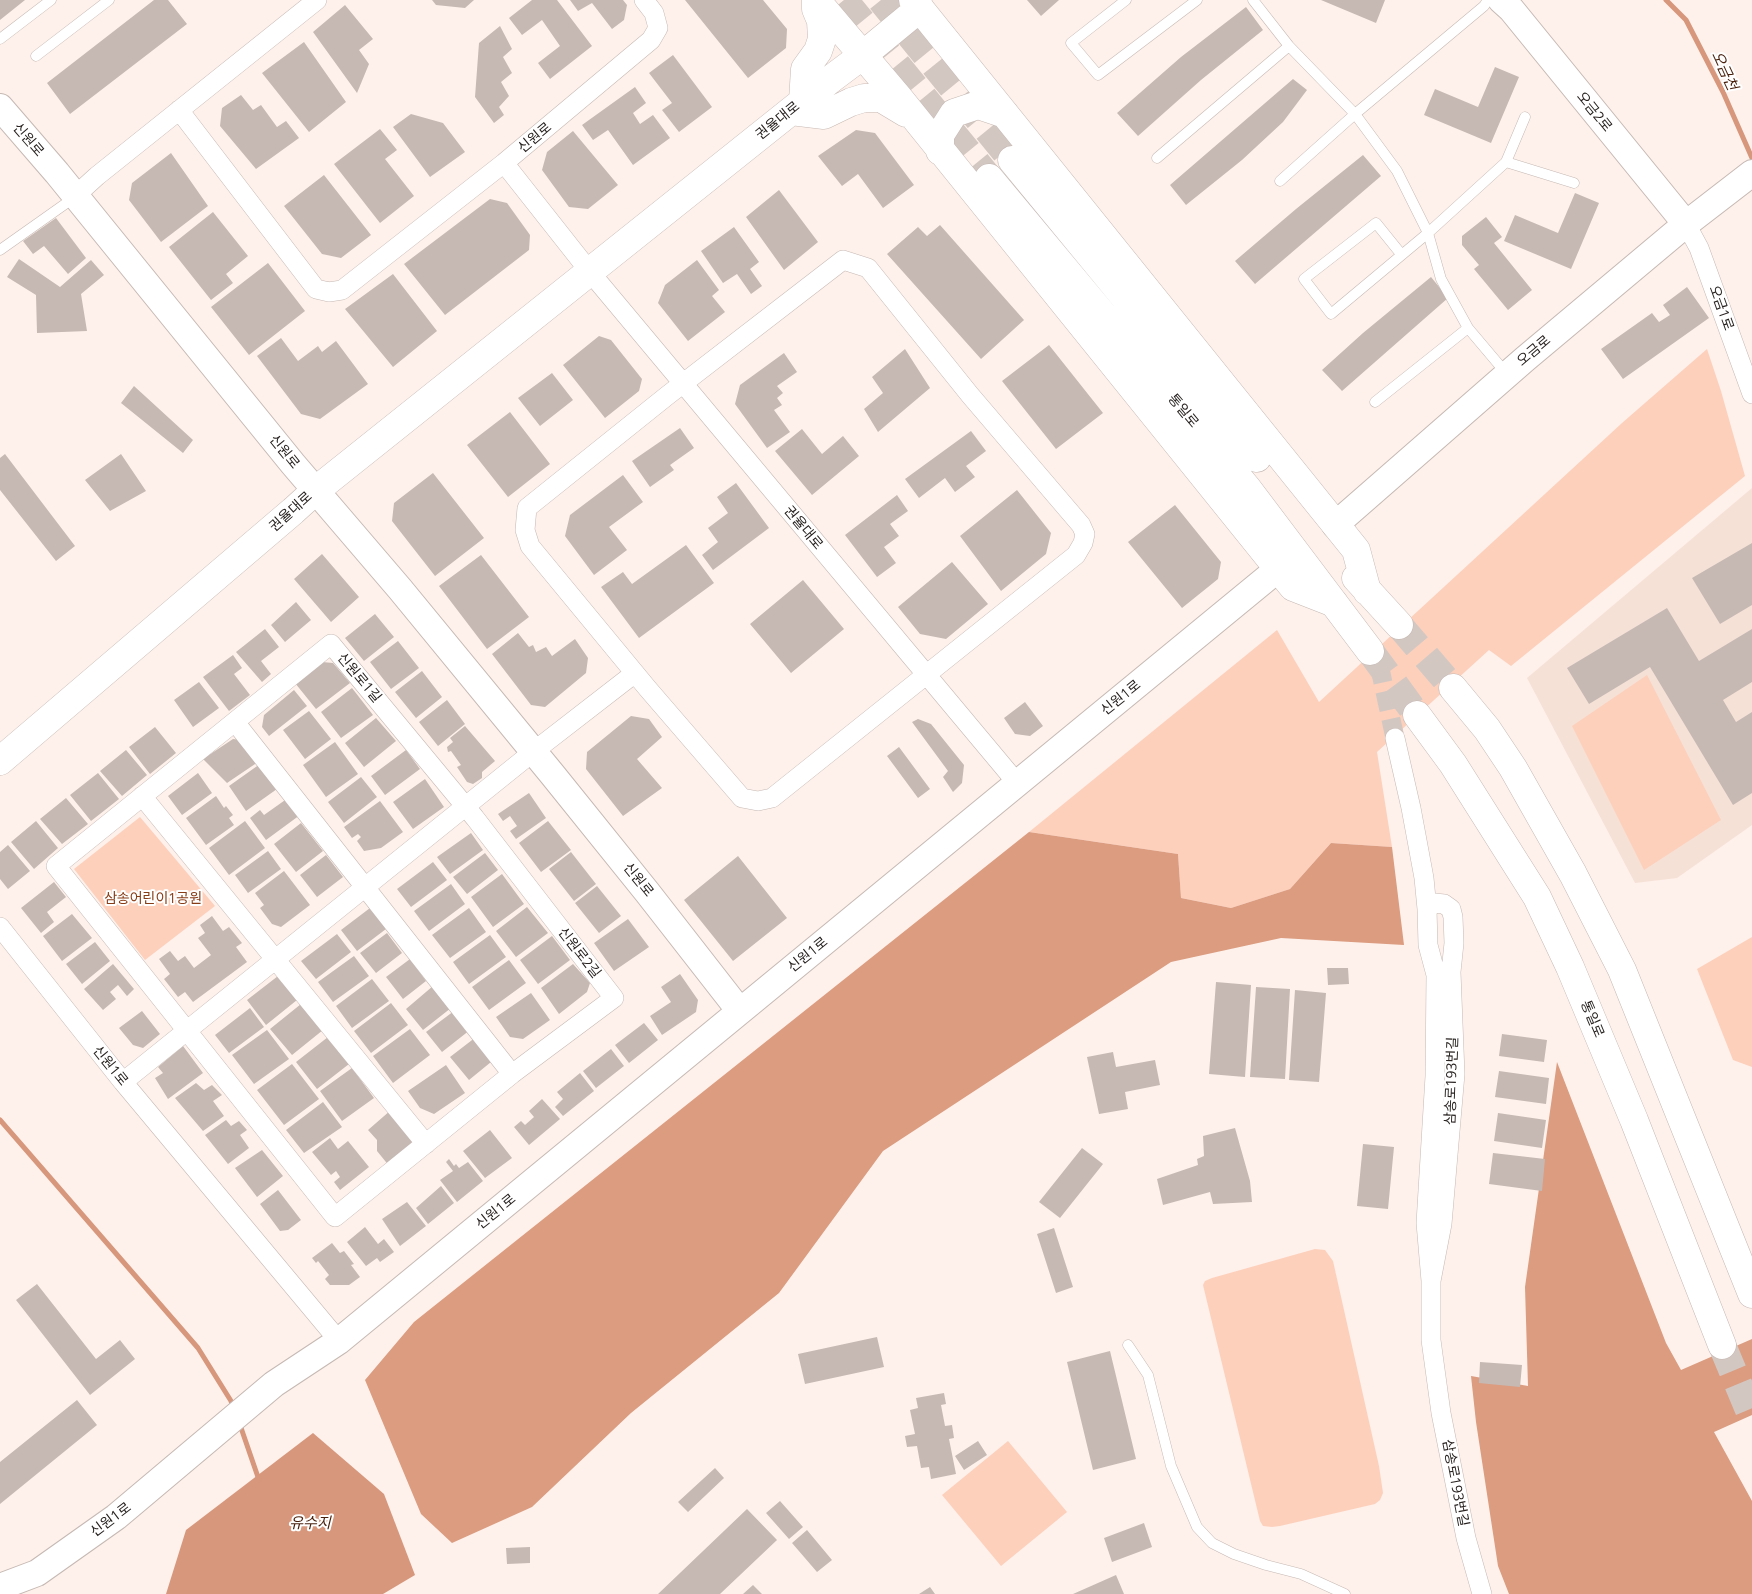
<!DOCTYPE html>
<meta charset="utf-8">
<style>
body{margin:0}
canvas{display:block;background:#fef0ea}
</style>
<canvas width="1752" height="1594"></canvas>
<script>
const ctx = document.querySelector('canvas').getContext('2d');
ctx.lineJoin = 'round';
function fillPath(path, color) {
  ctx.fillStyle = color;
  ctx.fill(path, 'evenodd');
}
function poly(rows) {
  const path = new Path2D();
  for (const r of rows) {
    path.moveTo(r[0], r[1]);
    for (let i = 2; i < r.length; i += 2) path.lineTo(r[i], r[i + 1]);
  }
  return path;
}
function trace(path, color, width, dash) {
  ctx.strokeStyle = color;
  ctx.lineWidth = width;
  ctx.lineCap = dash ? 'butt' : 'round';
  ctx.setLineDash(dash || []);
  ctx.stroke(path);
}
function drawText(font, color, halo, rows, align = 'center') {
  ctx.font = font + ' "Open Sans","Noto Sans KR",sans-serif';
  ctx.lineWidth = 4;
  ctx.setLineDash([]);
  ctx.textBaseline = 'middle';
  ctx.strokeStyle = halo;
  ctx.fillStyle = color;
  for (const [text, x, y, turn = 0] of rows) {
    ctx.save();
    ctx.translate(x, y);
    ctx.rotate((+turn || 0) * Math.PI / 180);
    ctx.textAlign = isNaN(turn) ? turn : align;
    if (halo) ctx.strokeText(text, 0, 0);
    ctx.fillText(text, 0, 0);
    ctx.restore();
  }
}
fillPath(poly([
 [1752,488,1752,825,1677,878,1635,883,1527,678]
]), '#f6e1d7');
fillPath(poly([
 [1707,349,1721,391,1745,476,1511,666,1489,650,1377,752,1392,847,1331,843,1290,889,1231,908,1181,898,1178,854,1029,832,1277,630,1319,702,1622,423],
 [1647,675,1721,820,1644,870,1572,726],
 [140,817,215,906,145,960,74,869],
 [1752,937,1752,1067,1733,1060,1697,969],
 [1315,1249,1325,1250,1333,1261,1379,1466,1383,1493,1380,1500,1375,1504,1280,1526,1272,1527,1263,1526,1260,1521,1203,1285,1205,1281,1212,1278],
 [1008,1441,1067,1512,1001,1566,942,1495]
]), '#fdd0bc');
fillPath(poly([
 [1029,832,1178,854,1181,898,1231,908,1290,889,1331,843,1392,847,1404,945,1281,938,1171,962,883,1151,779,1293,631,1413,532,1507,452,1543,421,1514,365,1380,414,1322],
 [1557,1062,1666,1343,1681,1370,1752,1339,1752,1415,1714,1432,1752,1501,1752,1594,1509,1594,1498,1566,1476,1422,1471,1376,1528,1386,1525,1287]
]), '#db9c80');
fillPath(poly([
 [313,1433,384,1494,415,1575,383,1594,166,1594,186,1530]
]), '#d6977c');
trace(poly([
 [1666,0,1686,20,1723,92,1752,158],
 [0,1120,198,1348,231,1401,233,1407],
 [239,1422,259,1480]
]), '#d6977c', 5);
fillPath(poly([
 [0,0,25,0,0,20],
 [154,0,168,0,187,24,70,114,47,83],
 [432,0,474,0,465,8,436,5],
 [532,0,557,0,592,46,550,79,538,63,560,46,542,20,522,35,509,18],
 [570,0,623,0,627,5,624,20,612,29,592,3,578,11],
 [685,0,763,0,787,29,786,48,748,78],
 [1027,0,1059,0,1041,16],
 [1321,0,1385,0,1376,23],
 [345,5,373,39,359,50,369,64,357,93,313,32],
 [1246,7,1263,30,1201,80,1138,136,1117,113,1181,57],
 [500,26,512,49,503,57,512,73,501,82,509,96,499,107,504,115,494,123,475,97,479,43],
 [304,42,346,102,309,132,262,73],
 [673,55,712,107,679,132,662,110,672,103,649,73],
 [1495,67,1519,77,1491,143,1424,115,1435,89,1478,107],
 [1293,79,1307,90,1283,122,1242,160,1186,205,1170,185],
 [635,87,646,103,633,113,640,124,653,115,670,138,633,165,608,130,593,140,582,125],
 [241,95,253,110,261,105,277,127,286,121,299,138,256,169,220,126,222,108],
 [411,114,443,123,465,152,430,177,393,127],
 [380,129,397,150,385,159,414,196,380,223,334,164],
 [856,130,875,133,914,185,883,208,858,174,842,186,818,156],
 [573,131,618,185,588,209,569,207,542,170,547,152],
 [171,153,208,206,161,242,129,200,132,183],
 [1363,155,1381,176,1255,284,1235,261,1296,209],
 [324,175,371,235,341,258,322,254,284,206],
 [779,190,818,242,784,270,746,217],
 [1575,193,1599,203,1571,269,1504,241,1515,215,1558,233],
 [490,199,507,203,530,235,529,250,445,315,404,264],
 [213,212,248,256,226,274,233,283,211,300,169,247],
 [1486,217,1502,237,1494,243,1532,290,1508,310,1474,269,1479,265,1462,245,1462,236],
 [56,218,86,258,68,274,44,246,33,254,23,241],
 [940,225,1024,320,981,359,887,254,918,227,927,236],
 [734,227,759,262,750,269,762,286,751,294,737,274,723,283,701,251],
 [19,259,60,287,91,260,104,275,81,294,87,331,37,333,36,295,7,277],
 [697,260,719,290,712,296,725,312,688,341,658,303,665,285],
 [268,263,305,311,249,355,211,307],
 [393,274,437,331,393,367,345,309],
 [1431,277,1448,298,1342,391,1322,370,1363,333],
 [1687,287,1709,318,1623,379,1601,349,1652,313,1659,322,1670,315,1663,305],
 [599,336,611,340,642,379,639,391,605,418,563,365],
 [281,338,298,361,318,346,322,352,336,341,368,384,320,419,301,414,257,356],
 [1049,345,1103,413,1056,449,1002,381],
 [905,349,930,388,878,432,864,409,883,393,872,377],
 [784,353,797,372,777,386,783,393,777,398,782,405,774,410,790,432,767,448,735,404,740,385],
 [552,373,573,400,540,426,518,398],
 [134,386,193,440,183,453,121,403],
 [510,412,550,464,508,497,467,445],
 [680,428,694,448,670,465,674,470,650,487,632,461],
 [802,429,822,454,843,436,859,456,812,495,775,451],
 [971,431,986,451,966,466,975,477,955,492,945,478,919,498,905,479],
 [5,454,75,546,56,561,0,490,0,458],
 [121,454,146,491,110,511,85,480],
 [433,473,484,538,435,576,392,521,394,503],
 [623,475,643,502,609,527,627,550,594,575,565,536,570,515],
 [736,483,769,528,713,570,702,555,718,542,708,528,728,513,717,497],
 [1017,490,1051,533,1046,554,1001,591,960,536],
 [897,495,908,511,890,524,899,536,884,547,896,563,877,577,845,535],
 [1175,505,1221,562,1218,579,1182,608,1128,542],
 [1752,543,1752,605,1720,624,1692,578],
 [686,545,714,583,639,638,601,587,623,572,632,584],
 [322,554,359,597,331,622,294,579],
 [481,555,529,617,487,649,439,586],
 [952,562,988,604,946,639,920,634,898,607],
 [803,580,844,629,791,673,750,624],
 [296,602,311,620,285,642,271,625],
 [1667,608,1699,661,1752,629,1752,682,1723,700,1736,722,1752,712,1752,793,1733,805,1650,667,1589,704,1567,668],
 [375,614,394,637,364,661,345,638],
 [265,629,279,647,261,661,271,674,262,682,236,652],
 [518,633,529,647,533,645,536,652,546,647,552,656,575,639,588,658,586,673,545,707,531,705,492,654],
 [398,641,419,668,391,689,370,662],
 [233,655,242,668,234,674,250,695,229,711,203,677],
 [322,662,333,663,350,683,316,709,295,683],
 [422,671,442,697,416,718,395,692],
 [199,682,219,708,193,727,174,700],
 [352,688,373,715,341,738,321,712],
 [294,690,307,706,269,736,262,727,264,715],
 [447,700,465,724,438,746,419,722],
 [1025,702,1043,726,1030,736,1015,734,1004,718],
 [309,711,331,739,305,759,283,730],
 [631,716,649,719,662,737,637,759,662,788,623,816,586,769,587,752],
 [376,718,396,741,364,767,345,743],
 [918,719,931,724,964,765,962,783,953,792,943,777,948,771,912,722],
 [465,726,495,761,482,772,482,778,473,784,467,782,457,767,461,765,451,751,448,752,447,747,453,742,450,738],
 [155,727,176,753,150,774,129,747],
 [233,739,241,740,258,762,227,783,203,759],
 [335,742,358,774,326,797,303,765],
 [899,747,930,789,918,798,887,756],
 [126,750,147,775,122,796,100,771],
 [406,750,420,769,385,795,371,776],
 [260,764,277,789,246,811,229,786],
 [98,773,119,799,91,821,70,795],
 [198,773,212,793,182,815,168,796],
 [361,777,377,797,344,823,328,802],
 [425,779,444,807,413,829,393,802],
 [529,793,546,818,516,839,510,831,517,826,510,816,503,821,498,814],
 [216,796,224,808,226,806,233,815,229,818,234,825,206,845,186,818],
 [66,798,88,824,62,844,40,819],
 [288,798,300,815,266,840,250,818,260,810,264,815],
 [380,801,403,832,381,848,364,851,357,841,361,837,358,834,352,838,344,827],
 [36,821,58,848,34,869,11,842],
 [245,821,265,848,229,875,209,848],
 [548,821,571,850,541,872,519,843],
 [301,823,323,851,296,872,274,844],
 [471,833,483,850,450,874,437,857],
 [8,845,30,871,8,889,0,879,0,852],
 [268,851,281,869,248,893,235,875],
 [571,852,596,884,574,901,549,869],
 [485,853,498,870,467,894,453,877],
 [326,855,343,877,317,897,300,875],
 [738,856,787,918,733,961,684,900],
 [433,862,447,880,411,907,397,889],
 [284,871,310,905,281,927,272,924,260,908,264,905,255,893],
 [502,874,524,904,493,927,471,897],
 [54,882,66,897,47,912,54,922,41,933,21,908],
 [451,884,465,904,429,931,414,911],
 [597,886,621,916,599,933,575,903],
 [527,907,548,933,516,957,496,931],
 [370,908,386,929,357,951,341,930],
 [469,908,486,932,450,958,432,935],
 [72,914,92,938,62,961,43,936],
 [212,916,223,931,229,927,242,943,236,947,247,962,193,1002,185,992,178,997,164,979,170,974,159,959,170,951,178,961,185,956,194,968,211,955,198,938,205,933,200,925],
 [628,919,649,947,614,971,594,943],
 [387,933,402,953,376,973,360,953],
 [337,934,351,952,316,979,301,961],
 [490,935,506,957,469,984,453,962],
 [552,936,570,960,538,984,520,960],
 [95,942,110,961,82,984,66,964],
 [354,956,369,976,333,1002,318,982],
 [410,959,426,981,403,999,386,977],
 [509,960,526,983,489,1010,472,987],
 [113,964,134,989,127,996,118,985,110,992,116,999,103,1010,84,989],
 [573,964,590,983,587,992,559,1014,541,988],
 [1327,968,1348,968,1349,984,1328,985],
 [680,974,698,1000,696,1012,662,1035,650,1016,671,1002,661,987],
 [278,976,297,1000,266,1025,247,1000],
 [372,979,389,1001,352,1028,336,1006],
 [1216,982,1251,985,1245,1077,1209,1074],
 [433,986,451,1008,423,1030,406,1009],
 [1256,987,1290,989,1285,1079,1250,1077],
 [1295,990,1326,993,1319,1082,1289,1080],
 [531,993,550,1020,523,1039,510,1037,496,1017],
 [391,1003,408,1025,371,1053,354,1031],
 [301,1004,323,1030,292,1055,270,1029],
 [250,1008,264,1027,229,1053,215,1035],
 [142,1011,160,1034,143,1048,133,1045,119,1028],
 [454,1011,470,1030,442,1052,426,1032],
 [644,1023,658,1040,629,1063,615,1045],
 [410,1029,430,1055,393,1083,373,1056],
 [267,1030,289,1059,254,1084,232,1055],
 [1502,1034,1547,1040,1544,1062,1499,1056],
 [328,1037,349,1064,317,1089,296,1062],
 [476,1037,491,1062,469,1080,450,1057],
 [183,1046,203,1073,168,1099,155,1078,163,1073,158,1067],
 [611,1049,624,1066,596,1088,583,1071],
 [1113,1052,1116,1067,1155,1060,1160,1085,1125,1092,1128,1109,1099,1114,1087,1057],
 [292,1064,319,1099,284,1125,257,1090],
 [446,1065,465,1093,434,1114,420,1108,408,1091],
 [352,1068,374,1098,342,1121,320,1091],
 [1499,1071,1549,1078,1546,1104,1495,1097],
 [580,1073,594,1091,563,1116,555,1107,563,1099,557,1092],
 [196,1083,204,1090,212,1085,222,1095,213,1101,224,1116,203,1131,175,1098],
 [542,1099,560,1119,529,1145,514,1127,521,1121,525,1125,534,1117,529,1111],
 [323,1102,342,1127,304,1153,286,1130],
 [391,1110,415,1139,390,1167,377,1151,377,1140,368,1130],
 [1498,1113,1546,1120,1542,1148,1494,1141],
 [226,1120,231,1126,239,1121,247,1130,240,1135,249,1148,228,1164,205,1135],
 [1235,1128,1250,1181,1252,1202,1213,1204,1210,1192,1163,1205,1157,1179,1198,1165,1197,1159,1204,1156,1203,1136],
 [490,1130,512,1158,485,1178,463,1151],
 [330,1138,338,1149,348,1141,369,1167,340,1190,334,1182,340,1177,336,1171,331,1175,312,1152],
 [1363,1144,1394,1147,1388,1209,1357,1206],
 [1082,1148,1103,1164,1060,1218,1039,1202],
 [262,1150,283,1176,257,1197,235,1168],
 [1493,1153,1545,1159,1542,1191,1489,1184],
 [449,1159,454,1166,456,1164,459,1168,468,1162,483,1181,457,1202,440,1180,453,1171,446,1162],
 [441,1186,454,1203,428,1224,416,1208],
 [278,1190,301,1220,288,1230,280,1231,260,1204],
 [407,1202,426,1226,400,1246,382,1219],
 [365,1227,378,1244,384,1239,394,1252,380,1262,377,1258,366,1266,347,1242],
 [1054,1228,1073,1287,1056,1293,1037,1234],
 [332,1243,340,1253,344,1251,354,1264,351,1265,360,1277,349,1285,330,1285,325,1279,329,1275,318,1261,316,1263,312,1258],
 [37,1284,96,1359,120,1340,135,1359,90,1395,16,1300],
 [877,1337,884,1367,805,1384,798,1354],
 [1110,1351,1136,1459,1093,1470,1067,1362],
 [1480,1362,1522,1365,1520,1387,1479,1383],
 [944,1393,946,1404,941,1405,945,1426,952,1425,954,1438,949,1439,956,1474,931,1479,929,1467,921,1468,917,1446,907,1447,905,1436,915,1434,910,1410,918,1408,916,1398],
 [77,1400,97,1425,0,1504,0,1462],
 [978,1441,987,1455,964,1470,955,1456],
 [715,1468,724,1478,688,1512,678,1502],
 [780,1501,803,1527,789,1539,766,1513],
 [747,1509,777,1540,720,1594,658,1594],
 [1144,1523,1152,1547,1112,1562,1104,1538],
 [807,1530,832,1560,817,1572,792,1543],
 [530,1547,530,1563,507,1564,506,1548],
 [1116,1575,1124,1594,1073,1594],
 [753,1585,762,1594,743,1594],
 [930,1587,935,1594,919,1594]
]), '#c6b9b4');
trace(poly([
 [1379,664,1395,738]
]), '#d3c7c2', 19, [19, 9]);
trace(poly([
 [844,0,989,178],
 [881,0,1012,160],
 [1399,625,1453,688],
 [1370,651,1417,715],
 [1722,1345,1752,1417]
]), '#d3c7c2', 28, [28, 14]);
const lane = poly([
 [1126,0,1071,43,1098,75,1197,0],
 [1253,0,1289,46,1355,114,1397,171,1428,233,1441,279,1468,328,1506,373],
 [0,39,51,0],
 [36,56,109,0],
 [1157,158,1289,46],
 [1506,162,1574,183],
 [1280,181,1355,114,1484,6,1488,0],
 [0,250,75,197],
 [1401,254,1376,223,1304,279,1331,314,1428,233,1506,162,1525,117],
 [1375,402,1468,328],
 [1128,1345,1148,1375,1171,1466,1197,1527,1212,1543,1234,1554,1266,1565,1301,1574,1345,1594]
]);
const street = poly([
 [179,110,316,289,329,292,342,290,504,163,651,40,658,28,654,13,644,0],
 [504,163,590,272,1017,783],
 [75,196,97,176,317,0],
 [1686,224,1699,248,1752,394],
 [843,260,868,268,970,395,1081,525,1085,534,1083,543,1076,555,772,798,758,801,742,798,648,689,530,546,525,530,527,508,668,395,843,260],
 [331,644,475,818,614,998,512,1074,335,1217,56,866,331,644],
 [235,722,512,1074],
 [1395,738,1411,808,1424,878,1427,909],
 [142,796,426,1144],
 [0,927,123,1082,339,1341],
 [123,1082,533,752,635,673],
 [1431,1281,1442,1224,1455,1074,1451,972,1454,943,1453,917,1451,909,1444,904,1435,903,1427,909,1428,945,1436,975,1435,1076,1426,1223,1431,1281,1431,1340,1441,1413,1466,1538,1482,1594]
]);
const secondary = poly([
 [1501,0,1511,9,1686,224],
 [0,107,57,173,293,464,400,589,552,774,647,892,739,1010],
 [1335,525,1525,359,1686,224,1752,173],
 [0,1587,37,1573,116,1517,274,1384,339,1341,1278,569]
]);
const primary = poly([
 [816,0,899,98,1293,587,1334,603],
 [913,0,1356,550,1367,591],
 [803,101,805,69,818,51,822,39,821,21,816,9,816,0],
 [791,111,824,115,851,102,864,98,881,98,906,113],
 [940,151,940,135,954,113,978,105,1005,114],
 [1012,160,1257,458],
 [989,178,1247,488,1370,651],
 [1356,578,1399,625],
 [1453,688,1487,729,1513,768,1573,874,1622,970,1752,1294],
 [1417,715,1453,764,1537,897,1570,967,1634,1120,1722,1345],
 [0,761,293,511,315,491,831,79,863,55,920,8]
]);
trace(lane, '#c6b9b4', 11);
trace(street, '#c6b9b4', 20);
trace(secondary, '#c6b9b4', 28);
trace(primary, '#c6b9b4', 29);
trace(lane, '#fff', 10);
trace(street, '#fff', 19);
trace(secondary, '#fff', 26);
trace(primary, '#fff', 28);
drawText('14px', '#282321', '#fff', [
 ["오금2로",1594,112,51],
 ["권율대로",778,121,-39],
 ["신원로",535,138,-40],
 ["신원로",28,140,49],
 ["오금1로",1721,308,70],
 ["오금로",1534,351,-40],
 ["통일로",1183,411,50],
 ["신원로",284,452,51],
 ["권율대로",291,512,-42],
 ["권율대로",803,528,50],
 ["신원로1길",359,678,50],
 ["신원1로",1121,698,-39],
 ["신원로",638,880,51],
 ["신원로2길",579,953,52],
 ["신원1로",808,955,-39],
 ["통일로",1592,1019,67],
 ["신원1로",110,1066,51],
 ["삼송로193번길",1452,1081,-88],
 ["신원1로",496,1212,-39],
 ["삼송로193번길",1455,1483,79],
 ["신원1로",111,1520,-37]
]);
drawText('14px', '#883c16', '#fff', [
 ["삼송어린이1공원",153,899]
]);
drawText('italic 15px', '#481f0b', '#fff', [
 ["오금천",1724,71,65],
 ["유수지",310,1524]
]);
</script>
